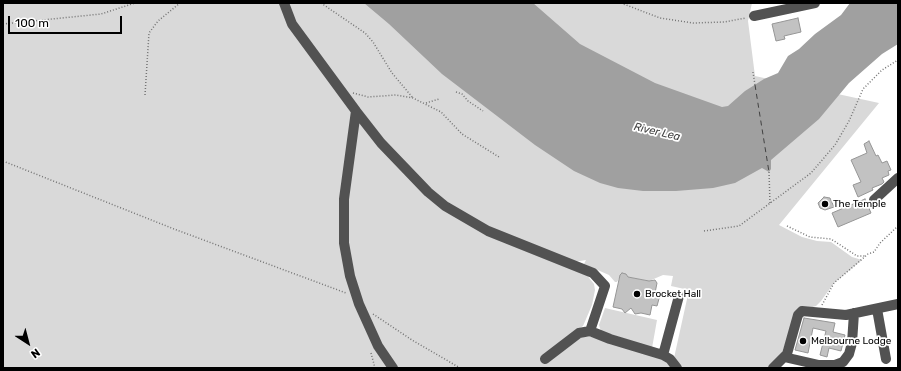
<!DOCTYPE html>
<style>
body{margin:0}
#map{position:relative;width:901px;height:371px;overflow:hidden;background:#fff;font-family:Rubik,sans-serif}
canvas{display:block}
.frame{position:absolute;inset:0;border:4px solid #000;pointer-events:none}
.north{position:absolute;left:8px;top:323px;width:40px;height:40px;-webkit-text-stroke:3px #fff;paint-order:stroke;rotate:144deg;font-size:11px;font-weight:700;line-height:16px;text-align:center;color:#000}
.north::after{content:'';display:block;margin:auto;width:14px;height:18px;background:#000;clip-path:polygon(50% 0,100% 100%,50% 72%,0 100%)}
.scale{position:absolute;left:8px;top:16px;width:114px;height:18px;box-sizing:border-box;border:2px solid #000;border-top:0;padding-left:5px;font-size:12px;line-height:14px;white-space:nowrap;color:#000;-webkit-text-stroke:3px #fff;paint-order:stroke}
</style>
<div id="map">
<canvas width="901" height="371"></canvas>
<div class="frame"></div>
<div class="north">N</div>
<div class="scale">100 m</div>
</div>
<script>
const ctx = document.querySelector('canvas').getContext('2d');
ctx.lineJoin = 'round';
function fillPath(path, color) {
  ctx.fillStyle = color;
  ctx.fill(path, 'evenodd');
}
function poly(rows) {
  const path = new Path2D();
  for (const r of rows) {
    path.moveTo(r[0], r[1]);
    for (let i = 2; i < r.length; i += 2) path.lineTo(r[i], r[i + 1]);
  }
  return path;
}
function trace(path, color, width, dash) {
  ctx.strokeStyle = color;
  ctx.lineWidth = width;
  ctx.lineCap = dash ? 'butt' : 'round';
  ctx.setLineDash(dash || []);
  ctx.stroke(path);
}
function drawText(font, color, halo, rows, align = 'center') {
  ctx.font = font + ' Rubik,sans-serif';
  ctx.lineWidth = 3.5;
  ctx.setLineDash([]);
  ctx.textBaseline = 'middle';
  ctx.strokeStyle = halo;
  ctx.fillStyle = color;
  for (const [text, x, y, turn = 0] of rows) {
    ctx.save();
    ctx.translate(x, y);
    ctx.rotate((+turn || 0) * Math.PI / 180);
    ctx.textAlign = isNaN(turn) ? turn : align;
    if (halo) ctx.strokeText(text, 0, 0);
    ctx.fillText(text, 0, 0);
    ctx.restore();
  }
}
fillPath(poly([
 [3,3,752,3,748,21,755,76,879,103,779,225,802,237,817,241,831,242,852,257,862,260,834,283,821,301,816,306,796,312,781,356,770,368,680,368,674,358,689,290,671,286,673,276,663,275,649,281,628,277,626,274,622,273,617,282,615,282,609,275,584,264,586,260,574,262,485,227,431,191,401,157,396,162,442,207,488,235,586,274,594,284,595,290,592,305,583,326,574,332,576,337,583,336,599,338,653,355,665,359,673,368,3,368],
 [605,308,657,320,652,348,601,331,599,325]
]), '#d9d9d9');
fillPath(poly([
 [364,3,533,3,580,44,655,83,722,107,728,106,745,91,764,79,778,73,788,56,799,49,815,34,841,15,850,3,898,3,898,44,882,54,849,83,819,119,771,160,771,169,769,172,762,168,735,183,713,188,676,191,643,191,618,188,600,183,574,171,535,145,442,74,389,24]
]), '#a0a0a0');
trace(poly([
 [755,85,769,172]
]), '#414141', 1, [5, 4]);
const building = poly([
 [798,18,801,32,784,36,785,39,776,41,772,24,798,18],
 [869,141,876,156,878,155,882,163,887,161,891,170,888,171,889,175,882,178,884,182,882,184,872,188,873,190,858,197,853,185,861,182,851,160,867,153,864,144,869,141],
 [824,197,830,198,834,207,825,210,820,208,818,203,824,197],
 [865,199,871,213,838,227,832,213,865,199],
 [622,273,626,274,628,277,649,281,655,280,657,283,655,293,660,295,657,306,652,305,650,315,641,313,635,314,631,308,625,313,622,309,613,307,620,275,622,273],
 [804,318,835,323,833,332,845,335,841,351,829,348,827,357,820,355,826,331,813,328,808,353,795,350,804,318]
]);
fillPath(building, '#c2c2c2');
trace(building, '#969696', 1);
trace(poly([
 [321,3,365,33,373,42,392,73,413,98],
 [621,3,660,18,693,23,724,22,746,18],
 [3,24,101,14,135,3],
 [753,72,755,85],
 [456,92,462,94,468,101,483,111],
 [353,93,368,97,396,95,413,98,441,112,462,134,499,157],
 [145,95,149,33,158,21,180,3],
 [426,103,439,99],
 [3,161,174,229,346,293],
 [769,172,770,204],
 [787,226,810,237,831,239,857,256,866,256],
 [704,231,739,226,811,173,835,145,849,121,863,89,882,70,898,60],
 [822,305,834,283,868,254,874,252,880,243,898,226],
 [373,314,412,340,460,368],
 [371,353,375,368]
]), '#747474', 1.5, [1, 2]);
trace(poly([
 [284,3,292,24,356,111,381,143,428,192,445,206,488,231,593,273,605,286,590,331,610,339,663,355,670,359,677,368],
 [754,16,815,3],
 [356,111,344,199,344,243,350,276,359,304,378,346,393,368],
 [874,200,898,178],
 [877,309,886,359],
 [663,355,679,296],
 [784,357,819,365,835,365,843,362,849,354,852,343,854,313],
 [545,359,579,333,590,331],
 [773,368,787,354,798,315,802,311,846,315,898,304]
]), '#525252', 10);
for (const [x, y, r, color] of [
 [825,204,4,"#000"],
 [637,294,4,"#000"],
 [803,341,4,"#000"]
]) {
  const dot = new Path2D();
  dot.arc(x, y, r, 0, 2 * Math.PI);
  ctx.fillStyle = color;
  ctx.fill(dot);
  trace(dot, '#fff', 1.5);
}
drawText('10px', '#000', '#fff', [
 ["The Temple",833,204],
 ["Brocket Hall",645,294],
 ["Melbourne Lodge",811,341]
], 'left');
drawText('italic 11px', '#414141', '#fff', [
 ["River Lea",657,132,13]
]);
</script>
